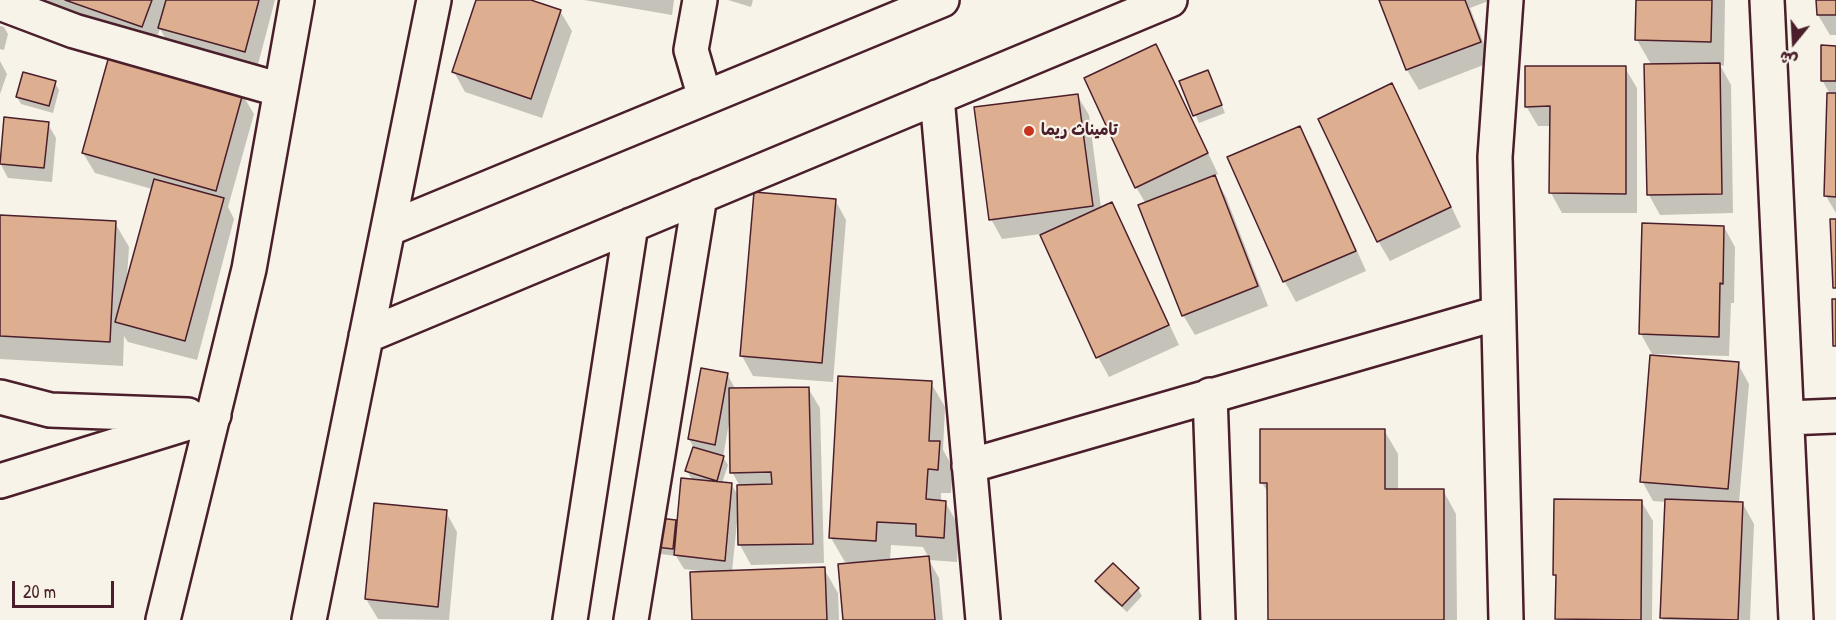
<!DOCTYPE html>
<meta charset="utf-8">
<style>
body{margin:0}
#map{position:relative;width:1836px;height:620px;overflow:hidden;background:#f7f3e8;font-family:"Patrick Hand","Playpen Sans Arabic",sans-serif}
canvas{display:block}
.north{position:absolute;left:1764px;top:12px;width:60px;height:60px;-webkit-text-stroke:4px #f7f3e8;paint-order:stroke;rotate:198deg;font-size:16px;font-weight:700;line-height:24px;text-align:center;color:#4a1f2b}
.north::after{content:'';display:block;margin:auto;width:21px;height:27px;background:#4a1f2b;clip-path:polygon(50% 0,100% 100%,50% 72%,0 100%)}
.scale{position:absolute;left:12px;top:581px;width:102px;height:27px;box-sizing:border-box;border:3px solid #4a1f2b;border-top:0;padding-left:8px;font-size:18px;line-height:21px;white-space:nowrap;color:#4a1f2b;-webkit-text-stroke:4px #f7f3e8;paint-order:stroke}
</style>
<div id="map">
<canvas width="1836" height="620"></canvas>
<div class="north">ش</div>
<div class="scale">20 m</div>
</div>
<script>
const ctx = document.querySelector('canvas').getContext('2d');
ctx.lineJoin = 'round';
function fillPath(path, color) {
  ctx.fillStyle = color;
  ctx.fill(path, 'evenodd');
}
function poly(rows) {
  const path = new Path2D();
  for (const r of rows) {
    path.moveTo(r[0], r[1]);
    for (let i = 2; i < r.length; i += 2) path.lineTo(r[i], r[i + 1]);
  }
  return path;
}
function trace(path, color, width, dash) {
  ctx.strokeStyle = color;
  ctx.lineWidth = width;
  ctx.lineCap = dash ? 'butt' : 'round';
  ctx.setLineDash(dash || []);
  ctx.stroke(path);
}
function drawText(font, color, halo, rows, align = 'center') {
  ctx.font = font + ' "Patrick Hand","Playpen Sans Arabic",sans-serif';
  ctx.lineWidth = 4.5;
  ctx.setLineDash([]);
  ctx.textBaseline = 'middle';
  ctx.strokeStyle = halo;
  ctx.fillStyle = color;
  for (const [text, x, y, turn = 0] of rows) {
    ctx.save();
    ctx.translate(x, y);
    ctx.rotate((+turn || 0) * Math.PI / 180);
    ctx.textAlign = isNaN(turn) ? turn : align;
    if (halo) ctx.strokeText(text, 0, 0);
    ctx.fillText(text, 0, 0);
    ctx.restore();
  }
}
fillPath(poly([
 [47,0,275,0,256,72,171,48,160,29,153,47,54,11],
 [478,0,526,0,560,11,572,31,542,118,465,92,454,72],
 [584,0,674,0,672,15],
 [728,0,753,0,751,7],
 [1380,0,1491,0,1470,8,1491,62,1419,90,1407,70],
 [1637,0,1725,0,1724,66,1720,65,1731,85,1733,213,1660,215,1649,195,1652,66,1637,40],
 [1818,0,1836,0,1836,35,1830,35,1818,15],
 [0,26,4,27,8,34,4,50,0,49],
 [1156,46,1167,66,1218,174,1214,176,1226,197,1268,306,1195,335,1183,315,1146,204,1136,187],
 [1836,47,1836,213,1826,196,1830,94,1822,80],
 [0,61,7,74,0,94],
 [1625,68,1637,88,1637,213,1562,213,1551,193,1551,126,1538,126,1526,106],
 [1211,79,1225,113,1199,123,1181,82],
 [55,83,59,90,53,113,21,104,17,97],
 [1391,85,1403,105,1461,227,1390,261,1378,241],
 [242,94,254,114,228,207,234,219,197,360,128,342,124,336,123,366,0,359,0,216,115,223,129,247,127,277,152,189,95,173,83,153],
 [1077,95,1089,115,1101,208,1111,204,1123,224,1179,345,1109,377,1098,357,1041,234,1002,239,991,219],
 [5,119,48,124,56,138,52,182,8,178,0,163],
 [1299,127,1311,147,1366,271,1296,302,1285,282,1229,158],
 [835,200,846,220,833,382,753,376,742,356],
 [1724,227,1735,247,1734,303,1731,303,1729,356,1652,354,1641,334],
 [1738,364,1749,384,1739,503,1743,504,1754,524,1750,620,1663,620,1661,617,1666,502,1653,501,1642,481],
 [727,374,736,390,808,388,820,408,824,563,751,565,740,545,739,522,737,522,732,572,824,569,838,593,839,620,693,620,700,571,684,569,676,556,653,553,675,521,678,527,693,481,687,471,694,448,689,439],
 [729,423,731,423,732,472,740,486,739,497,731,484,722,483,728,465,723,457],
 [931,383,945,407,943,450,953,467,951,493,941,493,941,502,945,502,959,526,957,562,929,560,939,578,943,620,845,620,854,562,845,562,831,538],
 [891,545,923,547,929,558,890,561],
 [1384,430,1398,454,1398,490,1443,490,1456,514,1457,620,1269,620,1269,494,1262,483],
 [1641,501,1653,521,1652,620,1558,620,1557,579,1555,574],
 [446,512,457,532,449,620,378,619,366,599],
 [1097,582,1138,589,1142,596,1127,612,1101,589]
]), '#0003');
const building = poly([
 [65,0,152,0,142,27,65,0],
 [166,0,259,0,245,52,158,28,166,0],
 [476,0,531,0,561,10,531,99,452,72,476,0],
 [1379,0,1465,0,1481,42,1406,70,1379,0],
 [1636,0,1712,0,1711,42,1635,40,1636,0],
 [1816,0,1836,0,1836,15,1817,15,1816,0],
 [1156,44,1208,153,1135,188,1084,78,1156,44],
 [1821,45,1836,46,1836,81,1821,81,1821,45],
 [109,56,243,93,216,191,82,153,109,56],
 [1720,63,1722,194,1647,195,1644,64,1720,63],
 [1525,66,1626,66,1626,194,1549,193,1550,106,1525,107,1525,66],
 [1208,70,1222,105,1193,116,1179,81,1208,70],
 [23,72,56,81,49,106,16,97,23,72],
 [1392,83,1451,207,1377,242,1318,119,1392,83],
 [1827,93,1836,93,1836,197,1824,196,1827,93],
 [1078,94,1093,206,989,220,974,107,1078,94],
 [4,117,49,122,44,168,0,164,4,117],
 [1300,126,1356,251,1283,282,1227,157,1300,126],
 [1215,175,1258,286,1182,316,1138,205,1215,175],
 [154,179,224,198,185,341,115,322,154,179],
 [754,192,836,199,822,363,740,356,754,192],
 [1112,202,1169,325,1096,358,1040,235,1112,202],
 [0,215,116,221,110,342,0,336,0,215],
 [1830,219,1836,219,1836,288,1833,288,1830,219],
 [1642,223,1724,226,1723,284,1720,283,1719,337,1639,334,1642,223],
 [1832,299,1836,299,1836,346,1833,346,1832,299],
 [1650,355,1739,362,1728,489,1640,482,1650,355],
 [701,368,728,373,715,445,688,439,701,368],
 [838,376,932,381,929,441,940,441,938,470,928,469,926,499,946,501,944,538,916,536,916,524,877,522,876,541,829,538,838,376],
 [809,387,813,544,738,545,737,485,772,484,771,472,730,473,729,388,809,387],
 [1260,429,1385,429,1385,489,1444,489,1444,620,1268,620,1267,483,1260,483,1260,429],
 [693,447,724,456,717,481,685,471,693,447],
 [681,478,732,483,725,561,674,555,681,478],
 [1554,499,1642,500,1641,620,1555,619,1556,575,1553,575,1554,499],
 [1665,499,1743,502,1738,620,1660,618,1665,499],
 [374,503,447,510,438,607,365,599,374,503],
 [650,517,676,520,673,549,647,546,650,517],
 [929,556,935,620,843,620,838,564,929,556],
 [1113,563,1139,588,1122,606,1095,581,1113,563],
 [825,567,827,620,692,620,690,572,825,567]
]);
fillPath(building, '#deae90');
trace(building, '#4a1f2b', 1.5);
const minor = poly([
 [700,0,691,50,705,98],
 [1767,0,1796,620],
 [0,3,74,31,281,90],
 [937,97,983,620],
 [388,229,942,0],
 [366,336,1170,0],
 [1210,395,1218,620],
 [0,397,50,410,188,415],
 [1787,418,1836,416],
 [969,466,1498,313],
 [0,481,214,415],
 [163,620,249,269,297,0],
 [309,620,434,0],
 [570,620,631,225],
 [631,620,700,196],
 [1506,620,1495,157,1506,0]
]);
trace(minor, '#4a1f2b', 38);
trace(minor, '#f7f3e8', 33);
for (const [x, y, r, color] of [
 [1029,131,6,"#c8321e"]
]) {
  const dot = new Path2D();
  dot.arc(x, y, r, 0, 2 * Math.PI);
  ctx.fillStyle = color;
  ctx.fill(dot);
  trace(dot, '#f7f3e8', 2);
}
drawText('bold 16px', '#4a1f2b', '#f7f3e8', [
 ["تاميناث ريما",1041,131]
], 'left');
</script>
